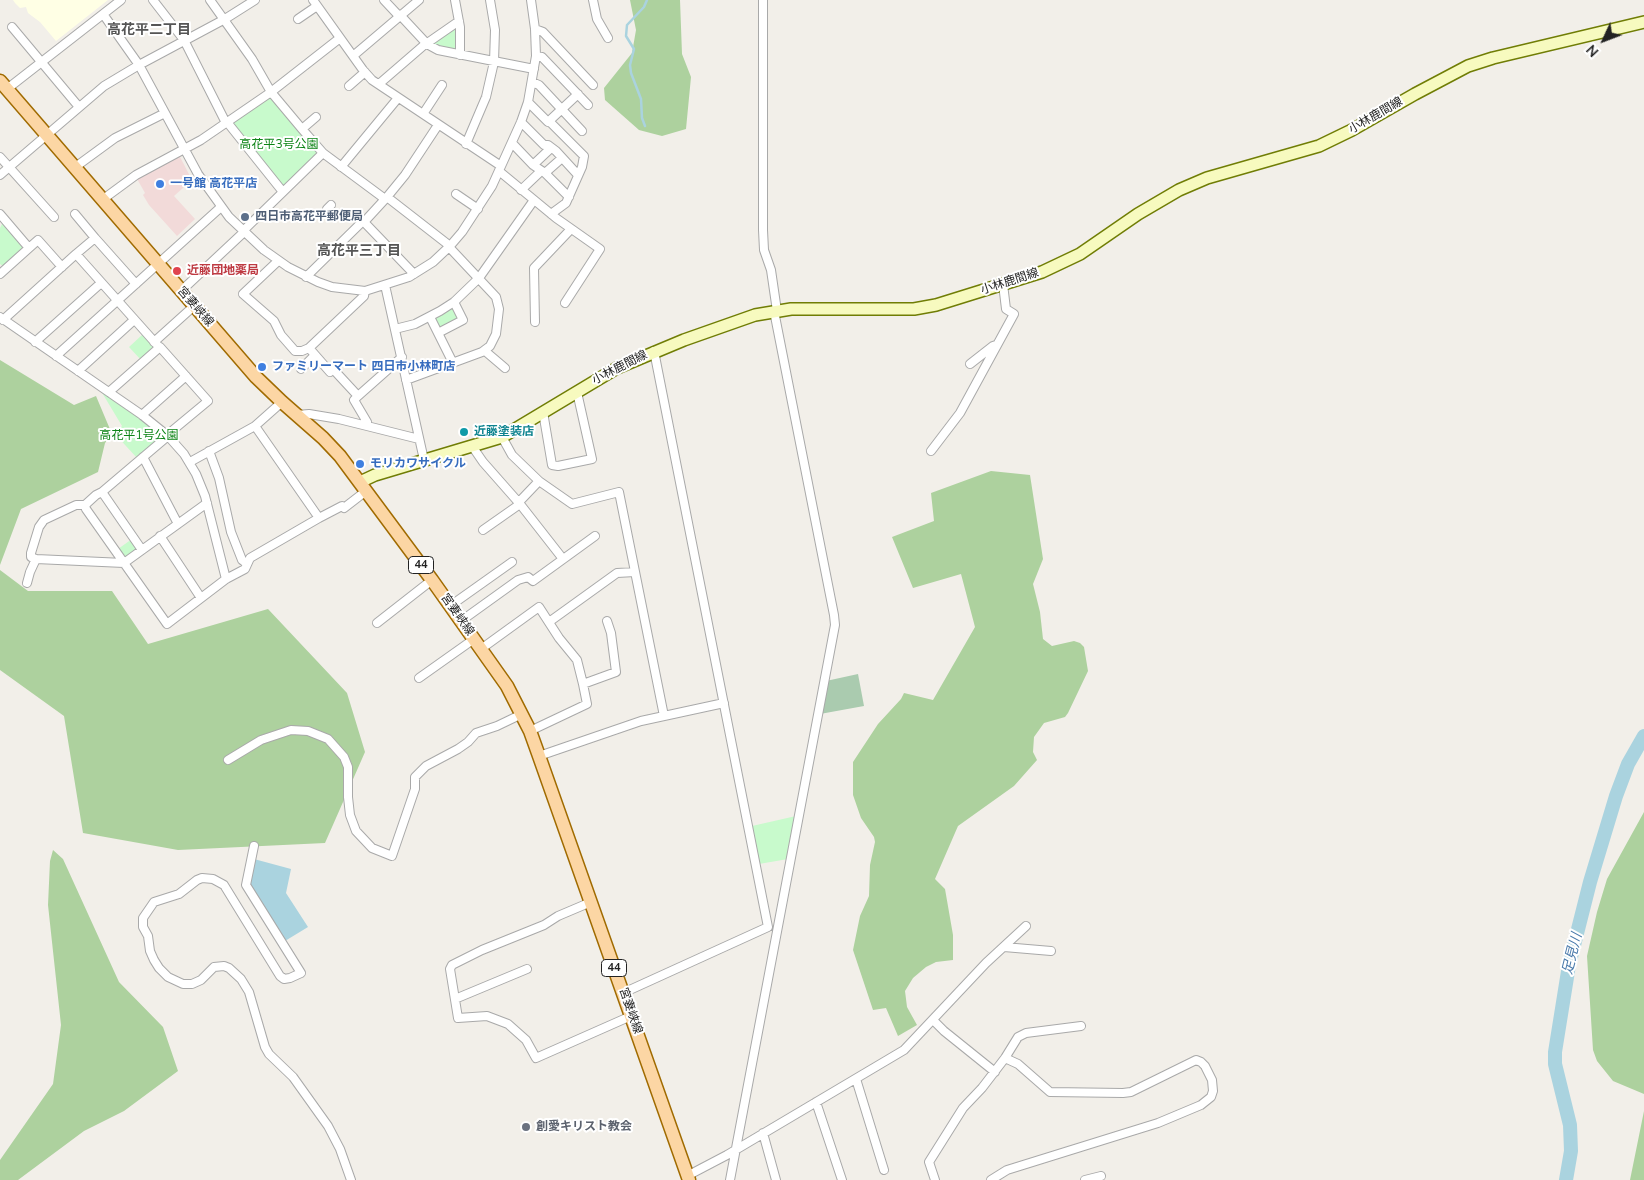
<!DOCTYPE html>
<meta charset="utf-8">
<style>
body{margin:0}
#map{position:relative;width:1644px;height:1180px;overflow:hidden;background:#f2efe9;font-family:"Nunito Sans",sans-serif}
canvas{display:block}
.north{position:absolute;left:1579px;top:15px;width:50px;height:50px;-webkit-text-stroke:4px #fff;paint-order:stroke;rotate:227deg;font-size:14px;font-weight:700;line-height:20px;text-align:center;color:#222}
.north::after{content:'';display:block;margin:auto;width:18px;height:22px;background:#222;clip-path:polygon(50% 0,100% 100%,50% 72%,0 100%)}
</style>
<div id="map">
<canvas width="1644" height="1180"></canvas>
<div class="north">N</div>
</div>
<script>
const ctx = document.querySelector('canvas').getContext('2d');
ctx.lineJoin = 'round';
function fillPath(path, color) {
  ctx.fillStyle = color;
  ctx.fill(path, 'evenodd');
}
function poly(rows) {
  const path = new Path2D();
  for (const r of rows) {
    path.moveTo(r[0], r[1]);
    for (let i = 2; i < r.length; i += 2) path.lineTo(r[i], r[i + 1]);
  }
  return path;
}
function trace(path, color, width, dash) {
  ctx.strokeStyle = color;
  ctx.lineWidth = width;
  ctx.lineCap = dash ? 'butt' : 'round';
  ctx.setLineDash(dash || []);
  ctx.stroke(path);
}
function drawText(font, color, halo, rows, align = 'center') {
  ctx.font = font + ' "Nunito Sans","Noto Sans JP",sans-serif';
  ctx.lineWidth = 4;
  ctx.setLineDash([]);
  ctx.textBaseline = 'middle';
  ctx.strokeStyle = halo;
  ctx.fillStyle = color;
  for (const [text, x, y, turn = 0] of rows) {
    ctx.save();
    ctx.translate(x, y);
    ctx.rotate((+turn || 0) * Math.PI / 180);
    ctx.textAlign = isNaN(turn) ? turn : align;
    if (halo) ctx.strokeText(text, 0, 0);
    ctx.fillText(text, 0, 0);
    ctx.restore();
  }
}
fillPath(poly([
 [179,155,192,180,174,196,195,219,177,236,149,205,143,195,145,193,136,177]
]), '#f2dad9');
fillPath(poly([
 [13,0,108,0,56,41,40,22,28,13,26,7,20,8,15,3]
]), '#ffffe5');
fillPath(poly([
 [630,0,680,0,682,54,691,77,686,129,662,136,639,130,605,100,604,88,632,53,636,30],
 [0,360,74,405,96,396,112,434,105,443,98,472,21,509,0,565],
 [991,471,1030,475,1043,559,1033,584,1040,612,1043,639,1052,646,1074,641,1080,643,1084,647,1088,671,1068,713,1065,717,1044,723,1034,737,1033,752,1037,760,1014,786,958,826,935,879,945,889,953,935,953,960,936,962,926,967,913,978,905,991,907,1007,917,1025,898,1036,886,1008,873,1010,853,950,860,916,869,896,870,865,875,842,874,837,861,818,853,795,853,762,878,724,901,699,904,693,933,700,975,627,961,574,913,588,892,537,934,521,931,493],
 [0,570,28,591,112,591,148,644,268,609,347,693,365,752,325,843,178,850,83,833,64,716,0,670],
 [1644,812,1644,1094,1613,1081,1597,1061,1593,1050,1587,956,1597,912,1607,879],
 [53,850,63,859,119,982,163,1027,178,1071,124,1111,84,1131,18,1180,0,1180,0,1160,53,1084,61,1025,48,905,50,861],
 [1644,1111,1644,1180,1630,1180]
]), '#add19e');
fillPath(poly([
 [858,674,864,706,820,714,826,681]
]), '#aacbaf');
fillPath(poly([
 [454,26,458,27,458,50,455,52,433,45,433,42],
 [269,97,271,97,318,152,283,189,229,123],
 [2,224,5,224,24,245,24,248,4,267,0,264,0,228],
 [454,307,459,316,458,320,442,329,438,328,434,319,434,317],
 [142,335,153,346,153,350,141,360,129,347],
 [101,391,141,419,161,435,161,438,137,458,115,434,122,426],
 [132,539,138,548,127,559,124,558,118,549],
 [796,816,788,859,759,864,752,826]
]), '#c8facc');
fillPath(poly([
 [254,859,291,869,286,893,308,927,285,941,248,886]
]), '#aad3df');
trace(poly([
 [645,126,642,118,641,99,631,73,630,65,634,49,626,36,627,25,644,7,647,0]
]), '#aad3df', 2.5);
trace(poly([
 [1566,1180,1571,1151,1570,1125,1555,1064,1555,1052,1569,965,1590,882,1616,796,1628,764,1644,736]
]), '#aad3df', 14);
const minor = poly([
 [153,0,184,40,226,123],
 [210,0,252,59,271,92,302,129,323,153,385,199],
 [313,0,363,70,372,80,501,166],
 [384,0,399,16],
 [455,0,460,27,460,55],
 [593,0,597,19,608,38],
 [763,0,763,230,764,250,771,270,777,311],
 [103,14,139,65,198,174,229,217,264,250,288,267,318,282,332,287,365,291,409,277,433,262,450,246,462,232,492,186,521,122,528,102,536,56,535,29,531,0],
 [400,15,427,44,438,50,534,69],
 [298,19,317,6],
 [12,27,79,107],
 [535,29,543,32,593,85],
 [353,56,419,0],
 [536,56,542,57,588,105],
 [532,82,539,85,582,131],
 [379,84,423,46,459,21],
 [349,86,365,72],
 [7,89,121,0],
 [528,102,548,122,578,94],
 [423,114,442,85],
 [549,121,584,156,582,167,566,203,551,214],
 [227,122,283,192],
 [521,122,544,145,548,145,556,151,578,175],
 [302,129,316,117],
 [512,143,533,165,545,173,569,197],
 [466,144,486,97,494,62,495,30,490,0],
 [0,157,54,217],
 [533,165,551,148],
 [341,167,398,98],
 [74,168,115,138,165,113],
 [499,171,556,218,600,249,565,303],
 [545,173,562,158],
 [0,175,104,86,139,65,225,19,255,0],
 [521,190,541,171],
 [456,194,478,209],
 [387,197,450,246],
 [102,200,136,175,201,140,271,92,340,38],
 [327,209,331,205],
 [0,214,29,248,0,274],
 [75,214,95,238,76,254],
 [364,222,414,274],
 [243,231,323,153],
 [95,238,136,284],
 [29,248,38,240,62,267],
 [278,261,243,294,274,321,281,335,295,351,302,351,309,348,364,296,365,291],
 [306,277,361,223,364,222,387,197,405,175,438,125],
 [385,285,424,460],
 [181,291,244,232],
 [0,317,142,415,168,436,184,454,196,474,205,496,226,579],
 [430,317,453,363],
 [3,320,76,254,159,347],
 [535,322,534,268,571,229],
 [395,329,415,324,440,311,454,302,479,278,534,200],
 [438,333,463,320,454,302],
 [35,342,101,283],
 [154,342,194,306],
 [309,348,330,372,333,369,358,396,402,357],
 [485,351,505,368],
 [56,356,221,207],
 [970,364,993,346,996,345],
 [301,369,315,355],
 [78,371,134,320],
 [406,380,482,352,490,346,496,334,499,309,496,297,449,247],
 [109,392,160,347,208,401,167,435],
 [358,396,354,400,367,422],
 [543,412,552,465,558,466,592,459,577,392],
 [142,415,186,376],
 [297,415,309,414,339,419,419,439],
 [255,426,319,518],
 [168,436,102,492,96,495,85,505,76,505,44,520,39,527,31,553,31,557,36,559,124,563,207,503],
 [502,437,512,455,539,481,519,502],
 [472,446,483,462,520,504,563,559],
 [209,451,219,478,231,532,242,560,247,564],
 [931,451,960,413,1014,314,1006,309,1003,284],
 [143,457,178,524],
 [190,462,255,426,282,402],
 [539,481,572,504,619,492,664,716],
 [102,492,142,550],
 [85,505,86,509,167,624,226,579,245,569,250,558,319,518,342,506,344,508,366,491],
 [483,530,520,504],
 [160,536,201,598],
 [27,583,30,572,36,559],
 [450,606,512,562],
 [461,621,518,580,528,577,533,581,595,536],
 [549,622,617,573,635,572],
 [377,623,432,580],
 [481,649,539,607,559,638,577,660,583,684,616,672,611,633,607,621],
 [419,678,474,639],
 [530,731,587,704,583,684],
 [539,756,641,721,724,703],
 [228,760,261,740,291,730,308,731,328,739,344,757,348,767,348,797,350,815,356,831,372,848,392,856,415,789,415,777,426,766,458,749,468,742,476,733,497,726,522,714],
 [254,846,246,885,301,973,290,978,284,979,280,976,224,885,213,879,202,878,197,880,179,894,154,902,143,918,143,927,148,936,150,951,154,960,159,968,168,977,183,984,192,984,201,980,214,967,224,966,229,968,241,979,249,992,265,1047,269,1054,293,1077,328,1126,340,1149,351,1180],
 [591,902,558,916,544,925,482,950,452,965,450,969,458,1018,487,1016,508,1024,526,1040,536,1058,631,1016],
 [1004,947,1051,951],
 [623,993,768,927,654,351],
 [455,999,527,969],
 [933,1020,944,1031,995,1072],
 [856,1079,884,1170],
 [816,1102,842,1180],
 [763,1133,776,1180],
 [687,1176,727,1155,904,1050,986,963,1026,926],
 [730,1180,835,625,834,615,774,311],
 [935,1180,929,1162,963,1108,982,1088,1005,1058,1018,1037,1026,1033,1081,1026],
 [991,1180,1007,1170,1158,1123,1201,1105,1211,1097,1213,1091,1212,1080,1205,1066,1201,1062,1196,1060,1131,1092,1123,1093,1050,1092,1018,1064,1005,1058],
 [1085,1180,1101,1176]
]);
const secondary = poly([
 [360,482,375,475,502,437,617,368,684,340,755,315,791,309,914,309,936,305,1042,272,1080,254,1138,214,1179,190,1207,178,1319,146,1352,130,1415,94,1468,66,1493,58,1644,22]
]);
const primary = poly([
 [0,81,256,377,282,402,323,438,340,456,432,580,507,686,530,731,539,756,689,1180]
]);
trace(minor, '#a9a9a9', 10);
trace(secondary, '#707d05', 14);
trace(primary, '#a06b00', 15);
trace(minor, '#fff', 8);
trace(secondary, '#f7fabf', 11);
trace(primary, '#fcd6a4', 12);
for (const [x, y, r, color] of [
 [160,184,5,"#3f7fe0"],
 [245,217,5,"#5c6f8a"],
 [177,271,5,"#e0444e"],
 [262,367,5,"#3f7fe0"],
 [464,432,5,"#0f9aa8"],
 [360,464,5,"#3f7fe0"],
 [526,1127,5,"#6b7280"]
]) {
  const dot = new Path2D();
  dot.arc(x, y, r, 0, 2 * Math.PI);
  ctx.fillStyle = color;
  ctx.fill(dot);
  trace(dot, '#fff', 2);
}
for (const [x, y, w] of [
 [421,565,25],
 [614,968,25]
]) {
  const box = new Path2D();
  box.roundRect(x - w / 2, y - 8.5, w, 17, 4);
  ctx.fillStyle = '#fff';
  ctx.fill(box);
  trace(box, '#222', 1);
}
drawText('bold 11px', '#222', null, [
 ["44",421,565],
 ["44",614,968]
]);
drawText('12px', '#222', '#fff', [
 ["小林鹿間線",1376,116,-30],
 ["小林鹿間線",1010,282,-18],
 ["宮妻峡線",195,307,49],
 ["小林鹿間線",620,368,-27],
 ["宮妻峡線",457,615,55],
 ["宮妻峡線",630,1011,71]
]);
drawText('12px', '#0c8416', '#fff', [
 ["高花平3号公園",279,145],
 ["高花平1号公園",139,436]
]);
drawText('bold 12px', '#366cbe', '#fff', [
 ["一号館 高花平店",170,184],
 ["ファミリーマート 四日市小林町店",272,367],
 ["モリカワサイクル",370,464]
], 'left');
drawText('bold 12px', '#4e5e75', '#fff', [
 ["四日市高花平郵便局",255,217]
], 'left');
drawText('bold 12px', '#be3a42', '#fff', [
 ["近藤団地薬局",187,271]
], 'left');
drawText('bold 12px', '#0d838f', '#fff', [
 ["近藤塗装店",474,432]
], 'left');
drawText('bold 12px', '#5b616d', '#fff', [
 ["創愛キリスト教会",536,1127]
], 'left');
drawText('bold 14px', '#555', '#fff', [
 ["高花平二丁目",149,31],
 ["高花平三丁目",359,252]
]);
drawText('italic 14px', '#4a7aab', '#fff', [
 ["足見川",1573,954,-76]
]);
</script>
